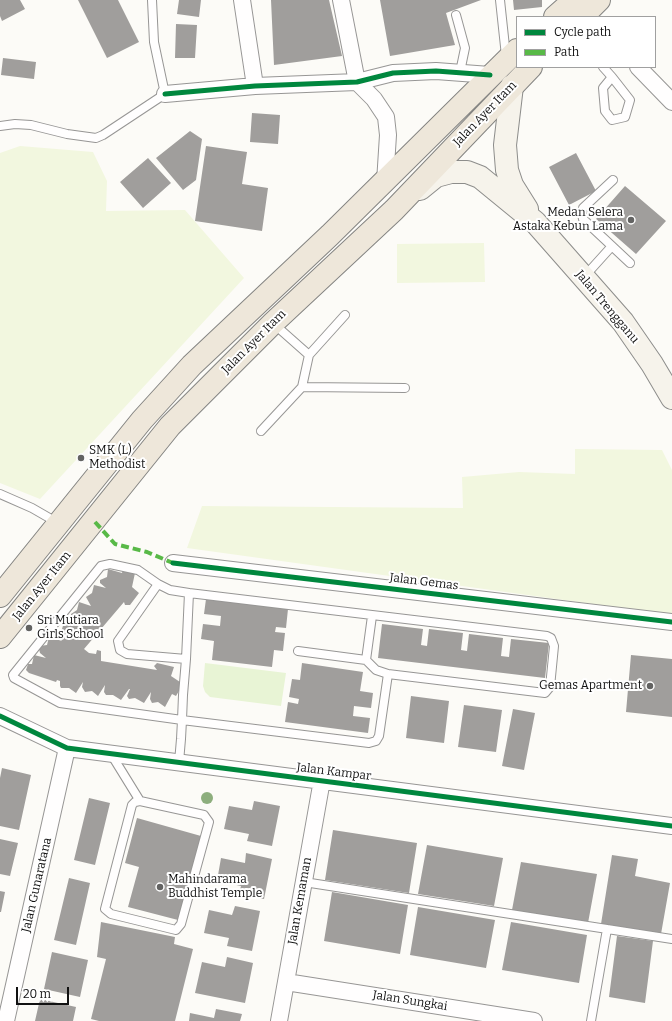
<!DOCTYPE html>
<style>
body{margin:0}
#map{position:relative;width:672px;height:1021px;overflow:hidden;background:#fcfbf7;font-family:Bitter,serif}
canvas{display:block}
.legend{position:absolute;left:516px;top:16px;width:140px;height:52px;box-sizing:border-box;background:#fff;border:1px solid #a0a0a0;margin:0;padding:5px 7px;list-style:none;font-size:12px;color:#111}
.legend li{display:flex;align-items:center;gap:8px;height:20px}
.legend b{width:20px;border:1px solid #a0a0a0}
.scale{position:absolute;left:16px;top:987px;width:53px;height:18px;box-sizing:border-box;border:2px solid #111;border-top:0;padding-left:5px;font-size:12px;line-height:14px;white-space:nowrap;color:#111;-webkit-text-stroke:3px #fff;paint-order:stroke}
</style>
<div id="map">
<canvas width="672" height="1021"></canvas>
<ul class="legend">
<li><b style="height:5px;background:#00873e"></b>Cycle path</li>
<li><b style="height:5px;background:#58b947"></b>Path</li>
</ul>
<div class="scale">20 m</div>
</div>
<script>
const ctx = document.querySelector('canvas').getContext('2d');
ctx.lineJoin = 'round';
function fillPath(path, color) {
  ctx.fillStyle = color;
  ctx.fill(path, 'evenodd');
}
function poly(rows) {
  const path = new Path2D();
  for (const r of rows) {
    path.moveTo(r[0], r[1]);
    for (let i = 2; i < r.length; i += 2) path.lineTo(r[i], r[i + 1]);
  }
  return path;
}
function trace(path, color, width, dash) {
  ctx.strokeStyle = color;
  ctx.lineWidth = width;
  ctx.lineCap = dash ? 'butt' : 'round';
  ctx.setLineDash(dash || []);
  ctx.stroke(path);
}
function drawText(font, color, halo, rows, align = 'center') {
  ctx.font = font + ' Bitter,serif';
  ctx.lineWidth = 4;
  ctx.setLineDash([]);
  ctx.textBaseline = 'middle';
  ctx.strokeStyle = halo;
  ctx.fillStyle = color;
  for (const [text, x, y, turn = 0] of rows) {
    ctx.save();
    ctx.translate(x, y);
    ctx.rotate((+turn || 0) * Math.PI / 180);
    ctx.textAlign = isNaN(turn) ? turn : align;
    if (halo) ctx.strokeText(text, 0, 0);
    ctx.fillText(text, 0, 0);
    ctx.restore();
  }
}
fillPath(poly([
 [205,663,286,673,281,706,210,697,205,692,203,686]
]), '#e8f4d5');
fillPath(poly([
 [20,146,93,152,107,181,106,211,185,210,244,278,40,499,0,483,0,153],
 [484,243,485,282,397,283,397,244],
 [575,449,662,450,672,470,672,615,187,548,202,506,463,508,462,477,519,472,575,474]
]), '#f2f7df');
fillPath(poly([
 [0,0,20,0,25,9,2,21,0,16],
 [78,0,118,0,139,42,107,58],
 [179,0,201,0,199,17,177,14],
 [271,0,329,0,342,56,274,65],
 [380,0,481,0,446,13,455,45,390,56],
 [513,0,542,0,542,7,514,10],
 [176,24,197,25,195,58,175,58],
 [3,58,36,62,34,79,1,75],
 [252,113,280,115,278,144,250,142],
 [190,131,202,139,196,180,183,190,156,158],
 [206,146,247,152,242,184,268,188,262,231,195,221],
 [576,153,596,191,569,205,549,167],
 [148,158,171,183,143,208,120,182],
 [625,186,666,221,636,254,596,219],
 [108,569,122,573,123,569,135,573,132,587,139,593,130,605,125,605,124,602,84,649,89,653,96,654,97,650,101,651,101,661,157,670,154,666,157,663,174,667,171,676,183,684,176,696,172,694,165,707,158,702,152,703,150,699,151,692,144,703,135,698,129,699,127,696,130,689,129,689,121,700,113,695,106,695,104,692,105,685,98,696,92,691,85,692,82,687,83,682,76,693,69,688,61,688,60,686,60,681,57,680,56,682,29,673,26,670,28,664,32,664,34,655,46,658,40,653,39,649,40,646,47,645,49,637,62,641,56,634,57,632,62,629,65,619,76,622,71,617,71,614,77,610,79,602,91,606,86,597,92,593,94,585,106,588,100,583,100,580,107,577],
 [206,599,288,609,286,628,276,627,275,632,285,633,283,651,274,650,272,667,212,660,214,641,201,639,203,624,220,626,221,616,204,614],
 [382,624,423,629,421,645,427,646,429,629,463,633,461,650,467,651,469,634,503,638,501,656,509,657,511,639,549,643,545,678,378,658],
 [631,655,672,659,672,717,626,712],
 [302,663,363,672,360,691,373,693,371,708,354,706,353,716,370,718,368,733,285,722,288,702,298,704,299,699,289,697,292,679,300,680],
 [411,696,449,701,444,743,406,738],
 [464,705,502,710,496,752,458,747],
 [513,709,535,713,524,770,502,766],
 [2,768,31,775,19,830,0,826,0,778],
 [89,798,110,803,95,865,74,860],
 [254,801,280,806,272,846,247,841,249,834,224,829,229,806,252,810],
 [137,818,201,836,178,920,128,907,139,867,125,863],
 [333,830,417,843,409,893,325,880],
 [0,839,18,843,10,876,0,874],
 [427,845,503,858,494,906,418,894],
 [246,853,272,859,264,899,239,894,241,886,217,881,221,858,245,863],
 [612,855,638,859,635,876,670,883,661,934,601,924],
 [521,862,597,874,588,923,512,910],
 [69,878,90,883,76,945,54,940],
 [0,891,5,892,1,912,0,912],
 [332,892,408,905,400,954,324,941],
 [235,906,260,911,252,951,227,946,229,938,204,933,209,910,232,915],
 [418,907,495,920,486,968,410,955],
 [101,922,175,937,174,944,193,949,175,1021,99,1021,91,1019,106,959,97,957],
 [511,922,587,935,579,983,502,970],
 [617,936,653,941,645,1003,609,997],
 [52,952,88,960,80,997,44,989],
 [227,957,253,963,245,1003,195,993,202,962,225,967],
 [40,999,76,1007,73,1021,35,1021],
 [216,1009,242,1014,240,1021,189,1021,190,1013,214,1018]
]), '#a09e9c');
const lane = poly([
 [500,0,506,56],
 [456,15,465,48,460,72],
 [603,67,612,77,630,100,625,117,612,120,605,111,603,88,612,77],
 [0,126,15,124,31,125,67,134,96,138,103,135,165,94,154,42,152,0],
 [613,180,583,208,582,214,583,219,630,263],
 [584,277,612,246],
 [274,324,309,355],
 [302,387,405,388],
 [261,431,302,387,309,355,345,315],
 [0,494,32,508,58,523],
 [158,584,170,590,189,593],
 [372,616,366,660,376,670,388,674],
 [298,651,366,660],
 [111,754,140,801,204,815,209,822,181,924,176,930,111,914,105,909,132,805,135,802,140,801],
 [179,762,181,739,182,720,183,695,186,659,189,593,547,636,551,638,554,646,550,687,545,693,388,674,379,736,376,741,369,743,182,720,60,703,14,678,13,675,101,566,110,564,138,570,158,584,118,641,120,650,127,654,186,659],
 [304,882,672,939],
 [591,1021,607,929]
]);
const street = poly([
 [242,0,255,86],
 [341,0,357,82,374,99,386,117,388,135,385,182],
 [638,67,672,102],
 [165,94,255,86,357,82,393,73,436,71,490,75],
 [173,563,672,622],
 [0,716,67,748,672,826],
 [286,982,534,1021],
 [6,1021,67,748],
 [279,1021,322,780]
]);
const secondary = poly([
 [512,86,505,145,507,170,512,185,527,209],
 [420,189,436,176,451,172,467,172,480,177,535,222,623,322,652,364,672,398]
]);
const primary = poly([
 [555,17,574,0],
 [582,17,599,0],
 [0,596,142,420,192,365,330,235,517,50],
 [0,637,170,426,273,323,394,210,531,67]
]);
trace(lane, '#979695', 10);
trace(street, '#979695', 18);
trace(secondary, '#8d8d8b', 24);
trace(primary, '#848482', 24);
trace(lane, '#fffefe', 8);
trace(street, '#fffefe', 16);
trace(secondary, '#f6f3eb', 22);
trace(primary, '#eee7da', 22);
trace(poly([
 [95,522,115,544,147,552,173,563]
]), '#58b947', 4, [8, 4]);
trace(poly([
 [165,94,255,86,357,82,393,73,436,71,490,75],
 [173,563,672,622],
 [0,716,67,748,672,826]
]), '#00873e', 5);
ctx.fillStyle = '#8dae7d';
for (const [x, y] of [
 [207,798]
]) {
  ctx.beginPath();
  ctx.arc(x, y, 6, 0, 2 * Math.PI);
  ctx.fill();
}
for (const [x, y, r, color] of [
 [631,220,4,"#636362"],
 [81,458,4,"#636362"],
 [29,628,4,"#636362"],
 [650,686,4,"#636362"],
 [160,887,4,"#636362"]
]) {
  const dot = new Path2D();
  dot.arc(x, y, r, 0, 2 * Math.PI);
  ctx.fillStyle = color;
  ctx.fill(dot);
  trace(dot, '#fff', 1.5);
}
drawText('12px', '#111', '#fff', [
 ["Jalan Ayer Itam",485,114,-46],
 ["Jalan Trengganu",607,307,50],
 ["Jalan Ayer Itam",254,342,-45],
 ["Jalan Gemas",424,582,7],
 ["Jalan Ayer Itam",42,586,-51],
 ["Jalan Kampar",334,772,7],
 ["Jalan Gunaratana",37,885,-77],
 ["Jalan Kemaman",300,901,-80],
 ["Jalan Sungkai",410,1001,9]
]);
drawText('12px', '#111', '#fff', [
 ["Medan Selera",623,213,"right"],
 ["Astaka Kebun Lama",623,227,"right"],
 ["SMK (L)",89,451],
 ["Methodist",89,465],
 ["Sri Mutiara",37,621],
 ["Girls School",37,635],
 ["Gemas Apartment",642,686,"right"],
 ["Mahindarama",168,880],
 ["Buddhist Temple",168,894]
], 'left');
</script>
